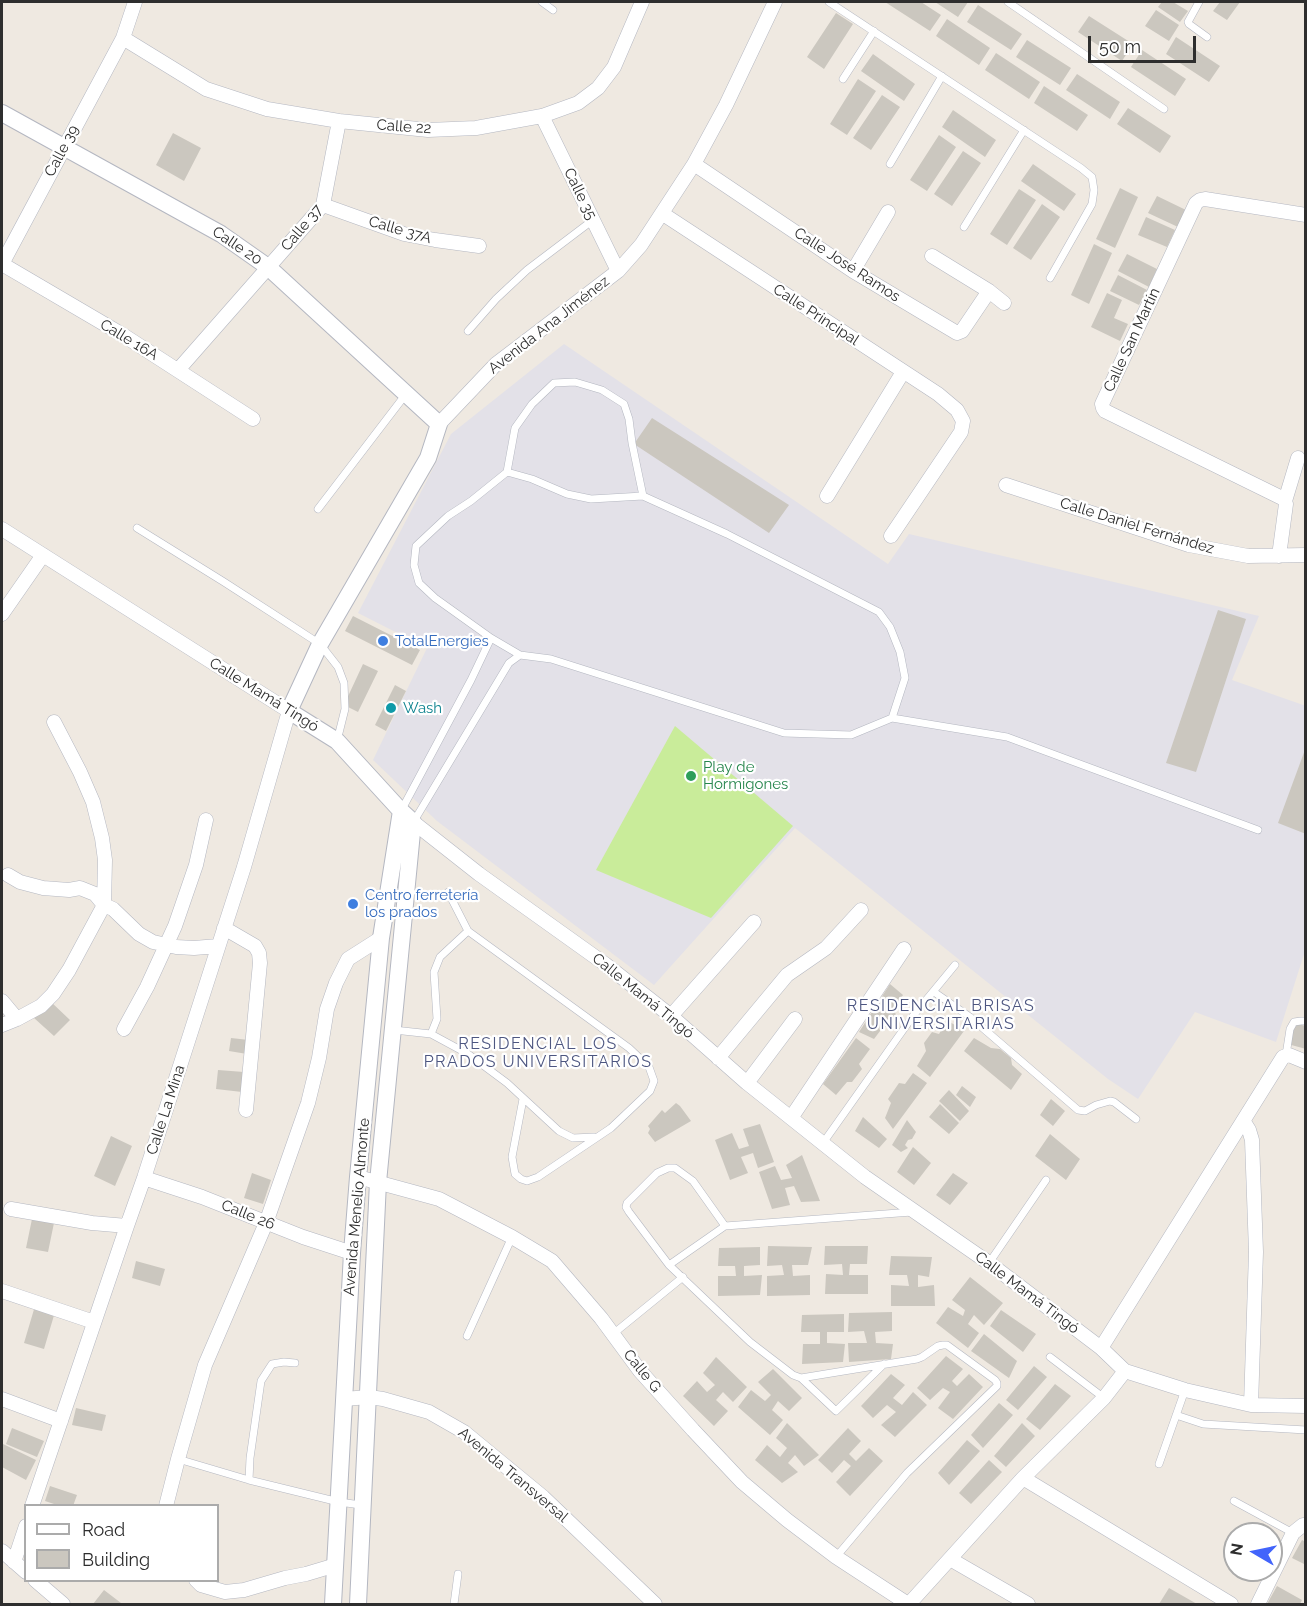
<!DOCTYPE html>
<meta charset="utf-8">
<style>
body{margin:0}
#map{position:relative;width:1307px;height:1606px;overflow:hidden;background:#efe9e1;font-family:Raleway,sans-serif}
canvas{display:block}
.frame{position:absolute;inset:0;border:3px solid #2e2e2e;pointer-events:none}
.legend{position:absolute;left:24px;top:1504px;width:195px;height:78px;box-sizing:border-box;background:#fff;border:2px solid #ababab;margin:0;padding:8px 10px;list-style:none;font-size:18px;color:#2e2e2e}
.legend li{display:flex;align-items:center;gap:12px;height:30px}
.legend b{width:30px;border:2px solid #ababab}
.north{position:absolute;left:1223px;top:1522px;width:60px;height:60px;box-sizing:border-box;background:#fff;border:2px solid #ababab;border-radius:50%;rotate:279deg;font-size:16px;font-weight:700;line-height:24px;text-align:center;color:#2e2e2e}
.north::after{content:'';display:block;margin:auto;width:21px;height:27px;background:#4264fb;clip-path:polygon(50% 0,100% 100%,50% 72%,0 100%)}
.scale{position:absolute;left:1088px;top:36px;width:108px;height:27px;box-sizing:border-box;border:3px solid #2e2e2e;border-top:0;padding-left:8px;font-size:18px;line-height:21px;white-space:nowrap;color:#2e2e2e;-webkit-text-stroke:4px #fff;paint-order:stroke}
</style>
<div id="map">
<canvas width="1307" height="1606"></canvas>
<div class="frame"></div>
<ul class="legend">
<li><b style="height:8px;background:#fff"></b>Road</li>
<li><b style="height:16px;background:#cbc7bf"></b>Building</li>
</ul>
<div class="north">N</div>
<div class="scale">50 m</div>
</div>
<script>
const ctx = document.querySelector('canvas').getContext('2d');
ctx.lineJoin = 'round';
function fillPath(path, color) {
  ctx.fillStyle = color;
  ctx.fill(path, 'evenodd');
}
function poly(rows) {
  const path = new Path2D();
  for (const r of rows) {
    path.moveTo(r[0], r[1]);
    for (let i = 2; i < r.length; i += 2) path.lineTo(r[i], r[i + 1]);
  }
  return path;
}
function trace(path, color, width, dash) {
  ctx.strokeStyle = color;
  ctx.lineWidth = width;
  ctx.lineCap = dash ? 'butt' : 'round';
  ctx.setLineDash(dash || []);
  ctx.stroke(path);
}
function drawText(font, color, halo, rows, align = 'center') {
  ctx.font = font + ' Raleway,sans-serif';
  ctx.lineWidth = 4.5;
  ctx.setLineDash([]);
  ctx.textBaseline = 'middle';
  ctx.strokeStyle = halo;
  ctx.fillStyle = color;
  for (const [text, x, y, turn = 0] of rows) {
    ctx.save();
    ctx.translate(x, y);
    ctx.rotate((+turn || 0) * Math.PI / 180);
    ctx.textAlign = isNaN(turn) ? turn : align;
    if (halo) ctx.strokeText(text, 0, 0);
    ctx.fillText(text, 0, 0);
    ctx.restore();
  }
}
fillPath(poly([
 [564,344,888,564,909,534,1259,616,1232,680,1306,706,1305,951,1276,1042,1195,1012,1138,1099,1108,1079,795,828,654,985,437,821,373,760,427,648,358,613,451,434]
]), '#e3e1e8');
fillPath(poly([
 [675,726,793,826,711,918,596,870]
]), '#c9ec9a');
fillPath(poly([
 [885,2,921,2,941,15,930,31],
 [935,2,968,2,958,17],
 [1162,2,1173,2,1188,11,1180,22,1158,7],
 [1220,2,1240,2,1227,20,1213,11],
 [978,5,1022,34,1011,50,967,22],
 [1156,10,1179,25,1169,41,1145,26],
 [836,13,853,24,824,69,807,57],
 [1089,16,1133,44,1122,61,1078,32],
 [947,19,990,48,979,65,936,36],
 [1176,37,1220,66,1209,82,1166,54],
 [1027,40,1071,68,1060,85,1016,57],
 [1142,50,1186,79,1175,96,1131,67],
 [996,53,1040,82,1029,99,985,70],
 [873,54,915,84,904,101,861,71],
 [1077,74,1120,102,1110,119,1066,90],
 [858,79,876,91,847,135,830,124],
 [1044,86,1088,115,1077,131,1034,103],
 [882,95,900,107,871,150,853,138],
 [1128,108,1171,136,1160,153,1117,124],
 [953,110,996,140,985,157,942,127],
 [173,133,201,148,184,181,156,165],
 [939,135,956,147,927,191,910,180],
 [963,151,981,163,952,206,934,194],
 [1033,164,1076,194,1064,211,1021,181],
 [1120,188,1138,197,1115,248,1096,239],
 [1019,189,1036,200,1007,245,990,234],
 [1157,196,1186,210,1178,227,1148,213],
 [1042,204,1060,217,1031,260,1013,248],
 [1146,217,1175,230,1167,247,1138,235],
 [1094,244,1112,253,1089,304,1071,295],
 [1127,254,1157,269,1149,287,1118,271],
 [1118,275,1147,290,1139,305,1110,291],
 [1107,293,1122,300,1114,318,1128,324,1120,341,1091,327],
 [652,418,789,505,769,533,634,444],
 [1218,610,1246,619,1196,772,1166,763],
 [353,616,420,650,412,665,345,631],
 [363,664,378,671,358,712,344,705],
 [395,685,406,691,386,731,375,725],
 [1306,747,1306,834,1278,823],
 [890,984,903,995,894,1009,896,1015,888,1027,883,1027,874,1039,859,1032],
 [50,1001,70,1020,54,1036,34,1018],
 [947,1020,964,1031,930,1077,917,1066,926,1051,924,1043,932,1032,939,1034],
 [1290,1022,1306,1026,1306,1049,1284,1043],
 [231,1038,249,1040,247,1054,229,1051],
 [856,1038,870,1049,859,1064,862,1069,852,1082,847,1082,836,1095,823,1084],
 [974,1038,991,1048,1000,1049,1011,1058,1012,1065,1022,1074,1011,1090,964,1051],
 [218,1070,244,1072,242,1092,216,1089],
 [913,1073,927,1083,893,1129,885,1118,891,1103,888,1099,899,1083,905,1084],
 [962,1086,976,1097,970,1107,956,1095],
 [949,1090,969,1111,960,1121,939,1101],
 [1051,1099,1065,1111,1053,1126,1040,1115],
 [676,1103,680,1106,691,1121,655,1142,648,1133,650,1129,648,1126,662,1110,665,1113],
 [940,1104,959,1123,949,1134,929,1117],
 [863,1117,887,1139,879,1148,855,1131],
 [907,1120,916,1132,912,1139,908,1140,905,1145,908,1148,901,1152,892,1145],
 [760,1124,774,1162,758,1168,753,1153,741,1157,748,1173,730,1180,715,1140,732,1133,739,1149,749,1146,743,1129],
 [1050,1134,1080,1159,1066,1180,1035,1156],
 [111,1136,132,1146,115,1186,94,1176],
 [913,1147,931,1163,914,1185,897,1172],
 [802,1155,820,1201,801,1202,794,1186,785,1188,790,1205,772,1209,759,1172,775,1166,781,1180,792,1178,786,1165],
 [252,1173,271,1180,263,1204,244,1198],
 [953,1173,968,1183,950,1205,936,1195],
 [32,1219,54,1223,48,1252,26,1248],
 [768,1246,812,1247,808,1265,792,1265,793,1276,810,1275,810,1295,767,1296,767,1276,784,1275,782,1265,767,1266],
 [825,1246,868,1246,867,1264,850,1264,849,1275,868,1275,868,1294,825,1294,826,1274,843,1275,842,1264,824,1265],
 [760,1247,760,1265,744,1266,744,1276,762,1275,760,1295,718,1296,718,1276,736,1276,735,1266,718,1266,719,1248],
 [891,1256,932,1257,929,1277,918,1275,918,1287,934,1285,935,1306,891,1306,891,1285,909,1286,907,1275,889,1275],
 [136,1261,165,1269,160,1286,132,1278],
 [970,1277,1003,1303,984,1325,974,1315,968,1324,979,1333,968,1348,936,1323,948,1307,963,1316,965,1310,952,1300],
 [35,1306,55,1312,44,1349,24,1343],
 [1001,1310,1036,1334,1023,1352,990,1326],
 [892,1312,892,1331,875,1332,876,1343,893,1344,891,1359,849,1362,848,1343,867,1343,864,1331,848,1332,849,1313],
 [844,1314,844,1332,827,1332,827,1343,845,1344,843,1362,802,1364,803,1344,820,1344,820,1332,801,1332,802,1315],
 [984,1334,1017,1361,1009,1378,971,1351],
 [946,1356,963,1369,952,1381,957,1386,969,1374,983,1387,953,1419,938,1408,950,1392,943,1388,930,1400,917,1388],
 [716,1357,747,1387,733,1402,723,1392,716,1400,728,1411,714,1426,683,1396,697,1381,707,1392,715,1385,703,1373],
 [1034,1366,1047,1377,1018,1410,1006,1400],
 [773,1369,802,1398,789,1411,778,1401,772,1410,783,1420,770,1435,738,1407,751,1390,765,1401,771,1395,758,1382],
 [891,1374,905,1385,893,1398,902,1405,913,1392,927,1405,895,1437,881,1425,896,1412,887,1405,873,1418,861,1406],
 [1055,1384,1071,1396,1040,1430,1026,1419],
 [999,1403,1013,1415,983,1448,971,1435],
 [76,1408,106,1415,102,1431,72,1425],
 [787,1423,819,1455,804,1466,795,1455,788,1463,798,1472,782,1483,755,1460,767,1445,780,1457,787,1448,776,1438],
 [1022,1423,1035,1436,1006,1467,994,1456],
 [12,1428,44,1441,37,1457,6,1444],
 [848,1428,861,1441,849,1454,856,1461,869,1448,883,1461,850,1496,836,1482,851,1466,844,1460,832,1473,818,1460],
 [967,1440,980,1451,949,1485,938,1473],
 [3,1444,36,1460,26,1480,2,1467,2,1446],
 [989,1460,1002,1472,971,1504,959,1493],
 [50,1486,77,1495,73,1506,60,1506,45,1501],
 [1302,1540,1306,1542,1306,1565,1292,1558],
 [1277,1586,1302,1600,1300,1604,1267,1604],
 [1169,1588,1197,1604,1159,1604],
 [104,1590,121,1603,119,1604,93,1604]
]), '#cbc7bf');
const service = poly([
 [542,2,553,10],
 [829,2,1081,168,1092,177,1094,190,1092,204,1050,278],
 [1008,2,1164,109],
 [1199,2,1188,22,1189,24,1207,37],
 [843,79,874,31],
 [890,164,942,76],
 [964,227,1024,130],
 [468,331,496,299,527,270,593,220],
 [507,472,515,428,532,404,554,383,575,382,602,390,624,404,629,419,632,443,643,496],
 [318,509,406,394],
 [137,528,224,582,320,644,338,667,344,683,345,709,337,741],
 [491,638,520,655],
 [401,811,471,680,491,638,435,598,419,583,414,565,416,546,448,516,471,501,507,472,532,479,567,494,591,499,643,496,727,534,879,612,890,627,900,652,905,678,892,718],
 [414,821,509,663,520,655,551,659,784,733,851,735,892,718,1007,737,1258,830],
 [448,892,468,931,629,1048,649,1067,654,1081,650,1091,611,1128,538,1177,527,1181,521,1179,515,1174,512,1157,523,1099],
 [934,992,970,1017,1078,1110,1085,1111,1096,1105,1110,1101,1114,1102,1136,1119],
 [394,1030,431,1034,468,1054,507,1083,559,1131,573,1138,594,1137],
 [431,1034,437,1019,434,972,440,957,468,931],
 [1286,1055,1290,1029,1294,1022,1301,1021,1306,1021],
 [823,1143,913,1016,955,965],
 [725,1226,693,1181,675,1168,668,1168,657,1173,627,1203,626,1207,629,1212,669,1265,750,1342,793,1375,801,1378,836,1411,884,1364],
 [989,1263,1046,1180],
 [669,1265,725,1226,912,1212],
 [613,1334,683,1277],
 [467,1336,512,1237],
 [1050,1357,1104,1398],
 [801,1378,917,1359,922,1357,938,1346,943,1345,947,1345,995,1380,997,1383,997,1386,907,1473,836,1557],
 [1176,1415,1203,1424,1306,1430],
 [178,1459,249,1480,339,1502,361,1505],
 [1159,1464,1185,1390],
 [249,1480,250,1458,261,1381,272,1364,284,1362,295,1363],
 [1234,1501,1293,1533],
 [454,1604,458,1574]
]);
const minor = poly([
 [135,2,123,38,2,264,123,335,253,419],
 [123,38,206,89,267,109,339,121,428,130,476,128,542,116,578,103,598,88,614,67,642,2],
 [542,116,618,271],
 [694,164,853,271,957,333,962,331,989,291],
 [323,205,404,234,435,240,479,246],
 [663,214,938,394,957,410,963,421,961,432,891,536],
 [932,256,989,291,1004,303],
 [853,271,888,212],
 [178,370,323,205,339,121],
 [439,424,496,364,618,271,641,245,694,164,726,105,775,2],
 [1006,485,1189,545,1248,556,1306,555],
 [827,496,903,372],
 [1285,501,1298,458],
 [2,529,289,711,244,867,144,1178,127,1226,32,1506],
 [1279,556,1286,504,1284,499,1105,411,1103,408,1102,404,1196,203,1200,200,1205,199,1306,215],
 [2,614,43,555],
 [413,822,479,874,605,964,671,1016,747,1083,865,1177,989,1263,1101,1348,1125,1371,1185,1390,1251,1405,1306,1406],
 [8,875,20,882,43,888,69,890,80,888,95,894,104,905,113,909,139,934,153,942,176,947,194,948,218,946],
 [224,928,255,946,259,953,260,963,246,1110],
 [2,1001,17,1019],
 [671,1016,754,922],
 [2,1025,17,1019,41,1006,53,994,69,970,104,905,105,860,102,838,93,802,80,772,54,722],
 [124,1029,147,987,175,926,196,865,206,820],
 [718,1058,787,975,826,948,861,910],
 [747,1083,795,1019],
 [791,1118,904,949],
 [1244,1122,1249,1130,1252,1140,1256,1252,1251,1405],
 [358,1177,439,1199,512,1237,552,1261,601,1318,640,1371,693,1430,742,1482,787,1520,836,1557,908,1604],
 [144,1178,202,1197,303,1237,352,1253],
 [11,1209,92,1223,127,1226],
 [2,1291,94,1322],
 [1101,1348,1283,1057,1289,1055,1306,1062],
 [2,1399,61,1421],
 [344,1399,369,1397,383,1399,429,1412,464,1432,543,1497,655,1604],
 [1023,1478,1231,1604],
 [166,1506,178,1459,205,1365,266,1223,308,1103,319,1058,327,1009,336,983,348,959,381,938],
 [2,1551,26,1572],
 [950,1559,1028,1604],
 [14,1562,26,1526],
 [35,1580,63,1604],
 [196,1580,201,1585,225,1592,244,1590,285,1578,306,1574,336,1565],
 [909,1604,1023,1478,1104,1398,1125,1371],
 [1258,1604,1293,1533,1303,1525,1306,1525]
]);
const tertiary = poly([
 [2,113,221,234,268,267,439,424,428,458,320,644,289,711,337,741,401,811,413,822,378,1182,358,1604],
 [333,1604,352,1253,358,1177,381,938,401,811]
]);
trace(service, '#b4b7c1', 8);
trace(minor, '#b4b7c1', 15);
trace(tertiary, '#b4b7c1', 18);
trace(service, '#fff', 7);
trace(minor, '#fff', 14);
trace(tertiary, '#fff', 16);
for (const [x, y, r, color] of [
 [383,641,6,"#3f7fe0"],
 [391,708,6,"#0f9aa8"],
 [691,776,6,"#2e9e5b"],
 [353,904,6,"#3f7fe0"]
]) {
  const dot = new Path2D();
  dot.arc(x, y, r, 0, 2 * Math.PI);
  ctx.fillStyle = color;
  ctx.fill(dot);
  trace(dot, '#fff', 2);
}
drawText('15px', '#2e2e2e', '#fff', [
 ["Calle 22",404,127,4],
 ["Calle 39",62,151,-62],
 ["Calle 35",580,194,64],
 ["Calle 37",302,228,-50],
 ["Calle 37A",400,230,16],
 ["Calle 20",237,246,34],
 ["Calle José Ramos",847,265,33],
 ["Calle Principal",816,315,33],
 ["Avenida Ana Jiménez",549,325,-38],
 ["Calle 16A",129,340,31],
 ["Calle San Martín",1132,340,-65],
 ["Calle Daniel Fernández",1137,526,17],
 ["Calle Mamá Tingó",264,695,32],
 ["Calle Mamá Tingó",643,996,39],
 ["Calle La Mina",166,1110,-72],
 ["Avenida Menelio Almonte",357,1207,-85],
 ["Calle 26",248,1215,22],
 ["Calle Mamá Tingó",1027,1293,37],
 ["Calle G",642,1371,51],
 ["Avenida Transversal",513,1475,40]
]);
drawText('15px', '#366cbe', '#fff', [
 ["TotalEnergies",395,641],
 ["Centro ferretería",365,895],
 ["los prados",365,912]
], 'left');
drawText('15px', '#0d838f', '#fff', [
 ["Wash",403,708]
], 'left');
drawText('15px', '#27864d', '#fff', [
 ["Play de",703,767],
 ["Hormigones",703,784]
], 'left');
ctx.letterSpacing = '1.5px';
drawText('16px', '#4d5680', '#fff', [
 ["RESIDENCIAL BRISAS",941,1006],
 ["UNIVERSITARIAS",941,1024],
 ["RESIDENCIAL LOS",538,1044],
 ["PRADOS UNIVERSITARIOS",538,1062]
]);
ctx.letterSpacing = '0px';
</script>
